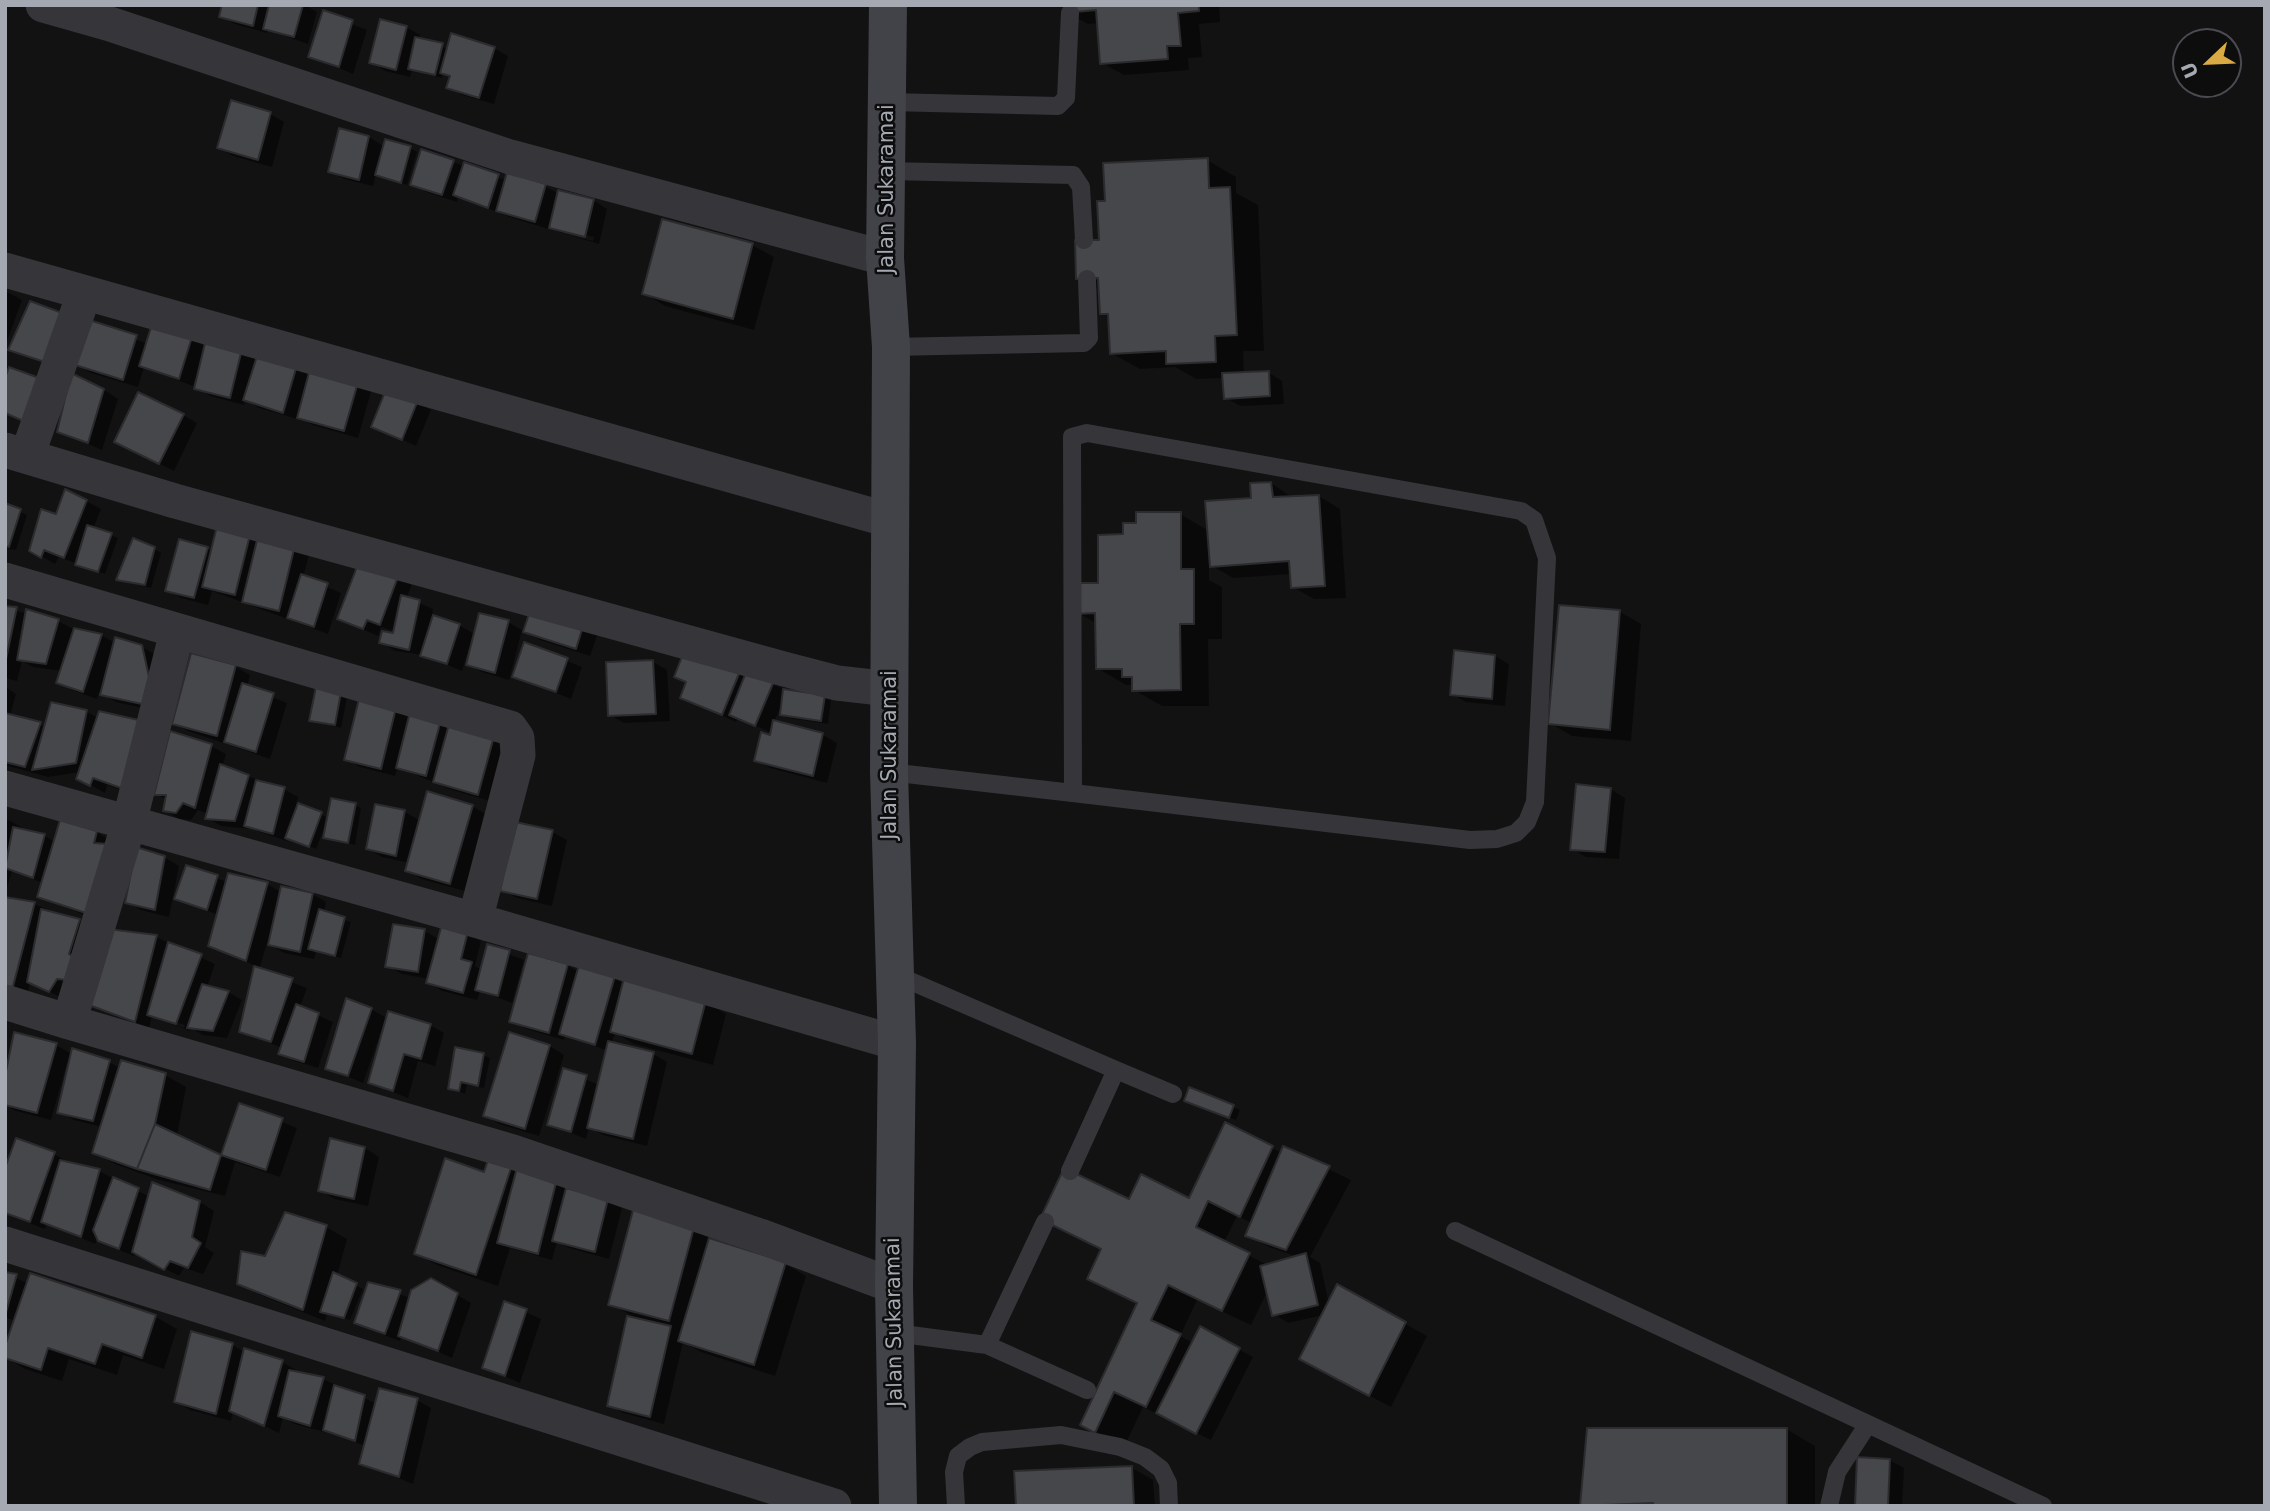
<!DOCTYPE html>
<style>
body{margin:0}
#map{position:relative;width:2270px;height:1511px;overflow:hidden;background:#121213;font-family:"DejaVu Sans",sans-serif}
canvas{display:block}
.frame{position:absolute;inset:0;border:7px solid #a5a9b2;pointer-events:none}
.north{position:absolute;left:2172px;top:28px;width:70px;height:70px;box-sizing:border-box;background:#0d0d0e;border:2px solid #4a4b50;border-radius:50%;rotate:247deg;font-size:19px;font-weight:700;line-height:28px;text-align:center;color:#a5a9b2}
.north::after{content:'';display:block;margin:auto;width:24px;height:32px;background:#d9a944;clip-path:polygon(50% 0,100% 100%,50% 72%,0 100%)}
</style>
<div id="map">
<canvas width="2270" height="1511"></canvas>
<div class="frame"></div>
<div class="north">U</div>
</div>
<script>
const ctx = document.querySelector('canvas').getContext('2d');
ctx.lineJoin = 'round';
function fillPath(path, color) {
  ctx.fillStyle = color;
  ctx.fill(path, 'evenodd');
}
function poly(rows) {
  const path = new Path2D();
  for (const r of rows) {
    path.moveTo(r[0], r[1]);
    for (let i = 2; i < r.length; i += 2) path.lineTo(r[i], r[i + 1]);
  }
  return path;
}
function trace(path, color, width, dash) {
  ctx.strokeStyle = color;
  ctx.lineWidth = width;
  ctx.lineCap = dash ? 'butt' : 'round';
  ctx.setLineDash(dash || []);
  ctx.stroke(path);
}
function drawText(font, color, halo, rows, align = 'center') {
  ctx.font = font + ' "DejaVu Sans",sans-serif';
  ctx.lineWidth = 5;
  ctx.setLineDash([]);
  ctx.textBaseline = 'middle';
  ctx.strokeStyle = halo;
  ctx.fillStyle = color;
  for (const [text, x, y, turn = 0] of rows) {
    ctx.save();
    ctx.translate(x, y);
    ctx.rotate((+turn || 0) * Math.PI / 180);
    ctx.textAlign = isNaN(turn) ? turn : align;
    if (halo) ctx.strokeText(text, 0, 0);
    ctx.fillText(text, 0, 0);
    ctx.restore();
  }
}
fillPath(poly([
 [224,5,305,5,317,12,308,44,268,30,267,33,235,24,221,16],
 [1066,5,1219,5,1220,22,1199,24,1202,57,1188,58,1189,70,1124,75,1102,63,1099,23,1088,24,1066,12],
 [324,13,367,30,353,74,310,56],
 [406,27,420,35,419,39,449,49,494,48,508,56,494,104,462,95,448,87,451,77,443,73,442,78,412,70,410,77,385,71,371,62],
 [270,114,284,122,272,167,233,156,219,148],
 [340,130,369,137,385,147,410,148,417,152,407,185,376,174,373,186,344,179,330,171],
 [1207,160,1236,177,1236,193,1258,205,1264,351,1243,351,1244,374,1268,372,1282,381,1284,404,1240,406,1226,398,1224,378,1196,379,1175,367,1140,369,1111,353,1110,318,1102,313,1101,291,1078,278,1101,242,1106,203],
 [453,162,506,180,508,175,545,186,559,194,593,200,607,209,599,244,512,218,458,196,457,202,426,192,412,184],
 [564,230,594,237,593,241,564,234],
 [752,245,774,257,754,330,665,306,644,293],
 [5,291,22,300,5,347],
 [31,303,62,370,11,349],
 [91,323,148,344,191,338,206,347,312,367,372,388,358,438,313,425,298,416,297,419,259,408,245,399,244,405,210,396,196,388,198,379,195,379,193,386,144,367,138,387,91,373,77,365],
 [104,390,118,399,102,450,59,431],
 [417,402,431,410,416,446,373,426],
 [183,415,197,423,174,471,130,449],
 [1271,483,1293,498,1319,496,1340,509,1346,598,1314,599,1293,587,1292,574,1233,578,1209,564,1209,580,1222,587,1222,639,1208,639,1209,706,1162,706,1134,690,1134,685,1126,685,1097,668,1096,623,1078,613,1100,584,1125,536,1138,525,1180,514,1209,531],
 [86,501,101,509,93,529,118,538,105,574,59,557,55,564,31,550,57,516],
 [5,505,27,515,16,550,5,548],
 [218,528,310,551,303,577,341,593,328,634,212,591,208,605,181,598,167,590,207,548,213,552],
 [154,549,161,553,151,588,119,580],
 [361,561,412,583,407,598,433,609,432,617,459,625,476,635,508,622,522,630,509,680,482,672,468,664,472,649,469,648,462,671,423,655,395,651,381,642,395,631,381,627,378,636,339,619],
 [5,608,58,621,75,630,101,635,115,643,142,647,156,655,156,711,116,702,99,692,97,699,72,690,58,682,62,671,33,667,22,661,17,681,5,678],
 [534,608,598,633,590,656,540,640,526,631],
 [1620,612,1641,624,1631,741,1572,736,1550,723],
 [525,644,582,667,571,699,514,676],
 [686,651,787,690,831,700,828,724,788,718,782,715,782,704,774,722,823,735,837,743,827,783,770,768,756,760,772,733,738,718,736,722,682,697,688,683],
 [193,655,236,667,250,675,247,687,287,703,270,759,188,731,174,723],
 [1495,656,1509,664,1505,706,1466,702,1452,694],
 [653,662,667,670,670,721,624,723,610,715],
 [5,687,16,694,10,716,46,727,52,704,87,712,98,718,135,795,107,785,105,793,78,778,80,772,48,777,5,765],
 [317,689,347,697,341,728,311,720],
 [396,709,411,718,510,739,493,802,449,789,398,767,395,776,360,767,346,759],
 [211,746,226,754,222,767,284,789,298,797,296,805,329,818,355,805,361,808,355,845,325,837,326,823,316,849,288,837,287,841,251,829,221,826,207,818,208,814,198,810,191,820,179,819,165,810,167,800,156,794],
 [1610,789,1625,798,1619,859,1586,857,1572,849],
 [377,806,405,812,421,821,472,806,486,814,465,891,421,879,407,870,409,863,382,857,368,849],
 [5,818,23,828,22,831,44,835,55,842,96,832,110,840,87,916,40,897,43,883,12,871,5,894],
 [552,832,567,840,552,906,517,898,502,890],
 [164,857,179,866,169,917,141,910,127,902],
 [187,867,227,882,267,884,281,892,312,894,326,902,324,913,351,922,341,958,316,951,314,959,284,953,267,943,259,970,307,988,300,1007,333,1022,318,1068,294,1061,280,1053,282,1048,241,1031,256,966,210,945,218,915,176,898],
 [34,904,93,928,64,999,30,982,26,1000,8,994],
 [425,931,440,940,467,933,481,941,475,966,482,970,488,946,524,960,512,1003,480,991,477,1000,442,991,428,982,429,979,402,974,387,966],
 [156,937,215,964,207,987,228,992,242,1000,227,1038,203,1035,191,1028,190,1031,163,1021,184,1028,185,1025,162,1018,162,1021,152,1016,149,1028,91,1004],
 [567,965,579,972,614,978,625,984,705,1002,726,1014,713,1065,634,1044,615,1033,611,1044,653,1054,667,1062,647,1146,603,1135,589,1127,586,1139,549,1124,564,1070,599,1085,608,1051,565,1035,564,1040,526,1029,512,1021],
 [371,1009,388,1019,430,1025,444,1033,435,1066,418,1061,408,1098,370,1083,387,1021,385,1020,363,1083,327,1068],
 [510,1034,550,1046,564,1055,539,1136,499,1124,485,1115],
 [56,1045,72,1054,109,1062,120,1068,165,1075,186,1087,177,1136,222,1157,240,1105,297,1128,280,1177,235,1162,225,1196,159,1180,115,1164,94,1152,102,1127,74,1120,59,1112,70,1064,67,1063,51,1120,16,1111,5,1105,5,1070,8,1072],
 [483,1055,490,1058,484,1088,467,1085,465,1094,450,1088],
 [1193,1104,1233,1107,1240,1110,1236,1120],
 [1226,1125,1282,1153,1284,1148,1351,1180,1310,1257,1320,1263,1329,1304,1338,1286,1427,1336,1391,1407,1322,1371,1323,1315,1288,1323,1274,1314,1268,1290,1251,1325,1197,1300,1180,1336,1193,1343,1201,1329,1253,1357,1211,1440,1143,1407,1124,1447,1082,1424,1139,1304,1090,1278,1102,1251,1042,1219,1130,1202,1190,1200],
 [1237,1216,1252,1223,1247,1235,1269,1247,1298,1257,1269,1266,1224,1242],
 [331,1140,365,1148,379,1157,368,1206,334,1199,320,1190],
 [54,1154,68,1162,99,1171,150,1197,200,1202,214,1211,205,1247,214,1253,203,1274,184,1268,179,1276,135,1252,134,1256,114,1248,98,1236,95,1244,47,1223,45,1229,5,1214,5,1174],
 [491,1157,558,1177,622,1208,609,1259,569,1248,557,1242,552,1260,510,1248,498,1286,437,1265,416,1253,485,1174],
 [636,1205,716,1234,714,1241,785,1264,806,1276,775,1376,701,1352,683,1342,664,1424,623,1413,609,1405,636,1318,610,1304],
 [326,1227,347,1239,337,1276,363,1289,350,1320,327,1314,325,1321,260,1295,239,1283,266,1258],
 [5,1274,28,1283,31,1275,156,1317,177,1329,164,1369,123,1355,117,1375,69,1359,62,1381,25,1369,5,1357,15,1321,5,1317],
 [431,1280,471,1303,452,1358,402,1336,400,1341,371,1330,356,1322,369,1284,411,1298],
 [505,1303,541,1319,520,1383,484,1367],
 [232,1345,245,1352,282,1362,296,1370,295,1373,323,1379,377,1404,417,1400,431,1408,413,1484,361,1463,365,1446,325,1430,325,1432,294,1424,283,1417,279,1433,233,1411,231,1421,190,1410,176,1401],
 [1786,1429,1815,1446,1815,1506,1582,1506],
 [1889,1460,1904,1468,1902,1506,1857,1506],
 [1132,1468,1153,1480,1155,1506,1018,1506]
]), '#0007');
const building = poly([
 [222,5,258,5,253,26,219,17,222,5],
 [269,5,303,5,294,37,263,29,269,5],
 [1064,5,1199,5,1199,11,1178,13,1181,46,1167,46,1168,59,1100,64,1096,10,1064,13,1064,5],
 [323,10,353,20,339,67,308,57,323,10],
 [380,19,407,26,396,70,369,63,380,19],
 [451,33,495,47,479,98,446,88,450,76,440,73,451,33],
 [415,37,443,43,435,75,408,69,415,37],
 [231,100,271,112,258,160,217,148,231,100],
 [339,128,369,136,359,180,328,172,339,128],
 [385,139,411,146,401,183,375,175,385,139],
 [421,149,454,160,442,195,410,185,421,149],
 [1208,158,1209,188,1230,187,1237,335,1215,336,1216,362,1166,364,1166,351,1110,354,1108,314,1100,314,1098,278,1076,279,1075,240,1099,240,1097,201,1105,201,1103,163,1208,158],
 [464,162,499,174,488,208,453,195,464,162],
 [507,172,546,184,535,222,496,211,507,172],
 [558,190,594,199,585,237,549,228,558,190],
 [662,219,753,243,733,319,642,294,662,219],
 [30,301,65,314,48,363,8,350,30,301],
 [89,320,137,335,123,380,75,365,89,320],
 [152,324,192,337,179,379,139,366,152,324],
 [206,339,242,349,230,398,194,389,206,339],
 [258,353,297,365,283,413,243,400,258,353],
 [311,365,359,379,344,431,297,418,311,365],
 [9,367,42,379,28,423,5,413,5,378,9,367],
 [1269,371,1270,396,1224,399,1222,373,1269,371],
 [71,373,104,389,88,443,57,432,71,373],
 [387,387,418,400,402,440,371,427,387,387],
 [138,392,184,414,159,464,114,442,138,392],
 [1271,482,1273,497,1319,495,1325,586,1291,588,1289,561,1210,567,1205,501,1251,498,1250,483,1271,482],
 [65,489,87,500,64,558,44,550,41,558,29,551,41,509,56,514,65,489],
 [5,503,21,509,9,547,5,546,5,503],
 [1136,512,1181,512,1181,569,1194,569,1194,624,1180,624,1181,690,1132,691,1132,677,1122,677,1122,669,1096,669,1095,613,1076,614,1075,583,1098,583,1098,535,1123,534,1123,523,1136,523,1136,512],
 [87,525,112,533,98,572,75,565,87,525],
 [217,526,250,535,235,595,202,587,217,526],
 [259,532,296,541,279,611,242,602,259,532],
 [133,538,155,547,145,585,116,580,133,538],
 [179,539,208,547,194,598,165,591,179,539],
 [360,559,399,574,380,625,367,620,363,629,337,619,360,559],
 [301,574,328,583,314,627,287,618,301,574],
 [401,595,420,600,409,650,379,643,382,631,393,633,401,595],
 [532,605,584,623,576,649,523,632,532,605],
 [1559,605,1620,610,1610,730,1548,724,1559,605],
 [5,606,17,607,5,664,5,606],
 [26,609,59,619,46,664,17,660,26,609],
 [479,613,509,620,495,673,466,665,479,613],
 [433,615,460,624,447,664,420,656,433,615],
 [74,628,102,634,83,692,56,683,74,628],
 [115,637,142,645,149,677,142,704,100,695,115,637],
 [524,642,568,658,556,692,512,677,524,642],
 [685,649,740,671,722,715,680,698,686,682,674,677,685,649],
 [1454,650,1495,655,1492,699,1450,695,1454,650],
 [191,653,236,665,217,736,172,724,191,653],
 [653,660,656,714,608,716,606,662,653,660],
 [747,670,774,681,755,726,729,715,747,670],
 [242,683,274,693,256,752,224,742,242,683],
 [316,687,341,692,335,725,309,721,316,687],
 [783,689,825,695,821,721,780,715,783,689],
 [359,699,396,708,381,769,344,760,359,699],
 [51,702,87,710,76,763,32,770,51,702],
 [411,708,442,716,426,776,396,768,411,708],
 [99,711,143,721,121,788,93,778,90,786,76,779,99,711],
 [5,713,41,722,25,767,5,762,5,713],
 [451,717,496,729,478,795,433,782,451,717],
 [773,720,823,733,813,776,754,761,761,732,770,735,773,720],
 [170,731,212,744,195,808,183,803,176,813,163,811,166,795,154,795,170,731],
 [220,764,249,775,235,821,205,819,220,764],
 [256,780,285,787,273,834,244,826,256,780],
 [1576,784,1611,788,1605,852,1570,850,1576,784],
 [427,791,473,805,450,884,405,871,427,791],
 [331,798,356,803,348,843,323,838,331,798],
 [298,803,322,812,309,847,285,838,298,803],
 [375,804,405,810,396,856,366,849,375,804],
 [60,820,97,831,94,843,108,844,89,914,37,897,60,820],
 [515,822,553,830,537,899,500,891,515,822],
 [13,827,45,834,33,878,5,868,13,827],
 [136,847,165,856,155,910,125,903,136,847],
 [186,865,218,875,207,910,174,899,186,865],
 [228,873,268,882,246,961,208,946,228,873],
 [281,886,313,893,300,952,268,945,281,886],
 [5,897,35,902,11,994,5,991,5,897],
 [41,909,80,919,69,954,77,959,67,980,57,979,49,992,27,982,41,909],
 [319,909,345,917,335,956,308,949,319,909],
 [393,924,425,929,418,972,385,967,393,924],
 [442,924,468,931,461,959,472,962,463,993,426,983,442,924],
 [108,929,157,935,135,1022,89,1005,108,929],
 [168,942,202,954,176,1024,147,1015,168,942],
 [487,944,510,950,498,996,475,990,487,944],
 [528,953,568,964,549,1033,509,1022,528,953],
 [579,965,615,976,595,1045,559,1034,579,965],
 [254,966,293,978,271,1042,239,1032,254,966],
 [624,978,706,1000,692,1054,610,1032,624,978],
 [202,984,229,991,213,1031,187,1028,202,984],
 [346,998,372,1008,348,1076,325,1069,346,998],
 [296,1004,319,1013,304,1062,278,1054,296,1004],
 [388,1011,431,1024,421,1059,404,1054,393,1091,368,1083,388,1011],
 [14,1032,57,1043,37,1113,5,1105,5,1076,14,1032],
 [509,1032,550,1045,525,1129,483,1116,509,1032],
 [608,1041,654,1052,633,1139,587,1128,608,1041],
 [455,1047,484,1053,478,1086,461,1082,459,1091,448,1089,455,1047],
 [72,1048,110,1060,93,1121,57,1113,72,1048],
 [121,1060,166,1073,155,1124,137,1169,92,1153,121,1060],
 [563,1068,587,1075,571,1132,547,1125,563,1068],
 [1189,1087,1234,1105,1229,1118,1184,1101,1189,1087],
 [239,1103,283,1118,266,1170,221,1155,239,1103],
 [1225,1122,1273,1146,1240,1217,1208,1201,1196,1227,1250,1253,1222,1311,1168,1285,1151,1320,1181,1334,1146,1407,1114,1392,1095,1433,1080,1425,1137,1303,1087,1279,1101,1249,1040,1219,1064,1168,1129,1199,1141,1174,1189,1198,1225,1122],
 [155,1124,221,1155,210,1190,137,1169,155,1124],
 [16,1138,55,1152,30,1222,5,1213,5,1168,16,1138],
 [330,1138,365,1147,354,1199,318,1191,330,1138],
 [1283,1146,1330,1166,1286,1250,1245,1236,1283,1146],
 [490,1154,513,1162,476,1275,414,1254,445,1158,484,1172,490,1154],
 [60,1160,100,1169,81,1237,41,1222,60,1160],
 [518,1164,558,1175,538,1254,497,1243,518,1164],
 [113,1177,139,1188,119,1249,98,1241,93,1230,113,1177],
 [152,1182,200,1201,192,1237,201,1243,188,1268,170,1261,164,1270,132,1252,152,1182],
 [566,1188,608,1199,595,1252,552,1241,566,1188],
 [635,1203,696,1220,669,1321,608,1305,635,1203],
 [285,1212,327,1225,303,1310,237,1284,241,1251,265,1256,285,1212],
 [709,1238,786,1262,754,1365,678,1341,709,1238],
 [1306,1253,1318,1305,1272,1316,1260,1266,1306,1253],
 [5,1272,17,1274,5,1316,5,1272],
 [333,1272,357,1283,344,1318,320,1312,333,1272],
 [30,1273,156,1315,142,1358,102,1344,95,1364,48,1348,41,1370,5,1358,5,1346,30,1273],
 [431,1278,458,1293,438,1351,398,1336,411,1290,431,1278],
 [368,1282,401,1290,385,1334,354,1323,368,1282],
 [1337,1284,1406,1322,1369,1396,1299,1359,1337,1284],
 [504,1301,527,1309,505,1376,482,1368,504,1301],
 [627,1316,671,1326,650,1417,607,1406,627,1316],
 [1200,1326,1240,1348,1196,1434,1156,1413,1200,1326],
 [191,1331,233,1343,216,1414,174,1402,191,1331],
 [244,1348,283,1360,264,1426,229,1411,244,1348],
 [289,1370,324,1377,310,1426,278,1416,289,1370],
 [334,1385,365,1395,355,1441,323,1430,334,1385],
 [379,1388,418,1398,399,1477,359,1464,379,1388],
 [1587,1428,1787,1428,1787,1506,1653,1506,1653,1503,1580,1506,1587,1428],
 [1857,1457,1890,1459,1888,1506,1855,1506,1857,1457],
 [1132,1466,1134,1506,1016,1506,1014,1471,1132,1466]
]);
fillPath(building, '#46474b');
trace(building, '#2c2c2f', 2);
trace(poly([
 [888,102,1058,106,1066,98,1070,13],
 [887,171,1073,175,1081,187,1084,240],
 [891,347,1084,343,1089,338,1087,279],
 [889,772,1073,793,1470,840,1497,839,1516,833,1527,822,1535,802,1547,558,1534,520,1521,511,1087,433,1072,437,1073,793],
 [894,974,1116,1070,1070,1171],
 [1116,1070,1173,1094],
 [1455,1231,2043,1506],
 [895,1333,987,1345,1087,1390],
 [987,1345,1045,1222],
 [956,1506,954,1472,958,1456,970,1447,982,1442,1061,1435,1120,1447,1145,1457,1161,1469,1168,1483,1169,1506],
 [1829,1506,1837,1472,1868,1424]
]), '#36363a', 18);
trace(poly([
 [43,5,110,24,510,157,885,258],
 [5,270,889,520],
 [5,450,175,501,784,669,837,683,890,689],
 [27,456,84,294],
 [5,580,510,728,517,738,518,755,475,920],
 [177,632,129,823,69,1022,513,1152,760,1236,894,1286],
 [5,788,475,920,897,1043],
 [5,1002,69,1022],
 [5,1244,834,1506]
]), '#36363a', 35);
trace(poly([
 [888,5,885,258,891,347,889,772,897,1043,894,1286,898,1506]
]), '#424348', 38);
drawText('21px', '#a5a9b2', '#0d0d0e', [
 ["Jalan Sukaramai",888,189,-90],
 ["Jalan Sukaramai",891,755,-90],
 ["Jalan Sukaramai",895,1322,-91]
]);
</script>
